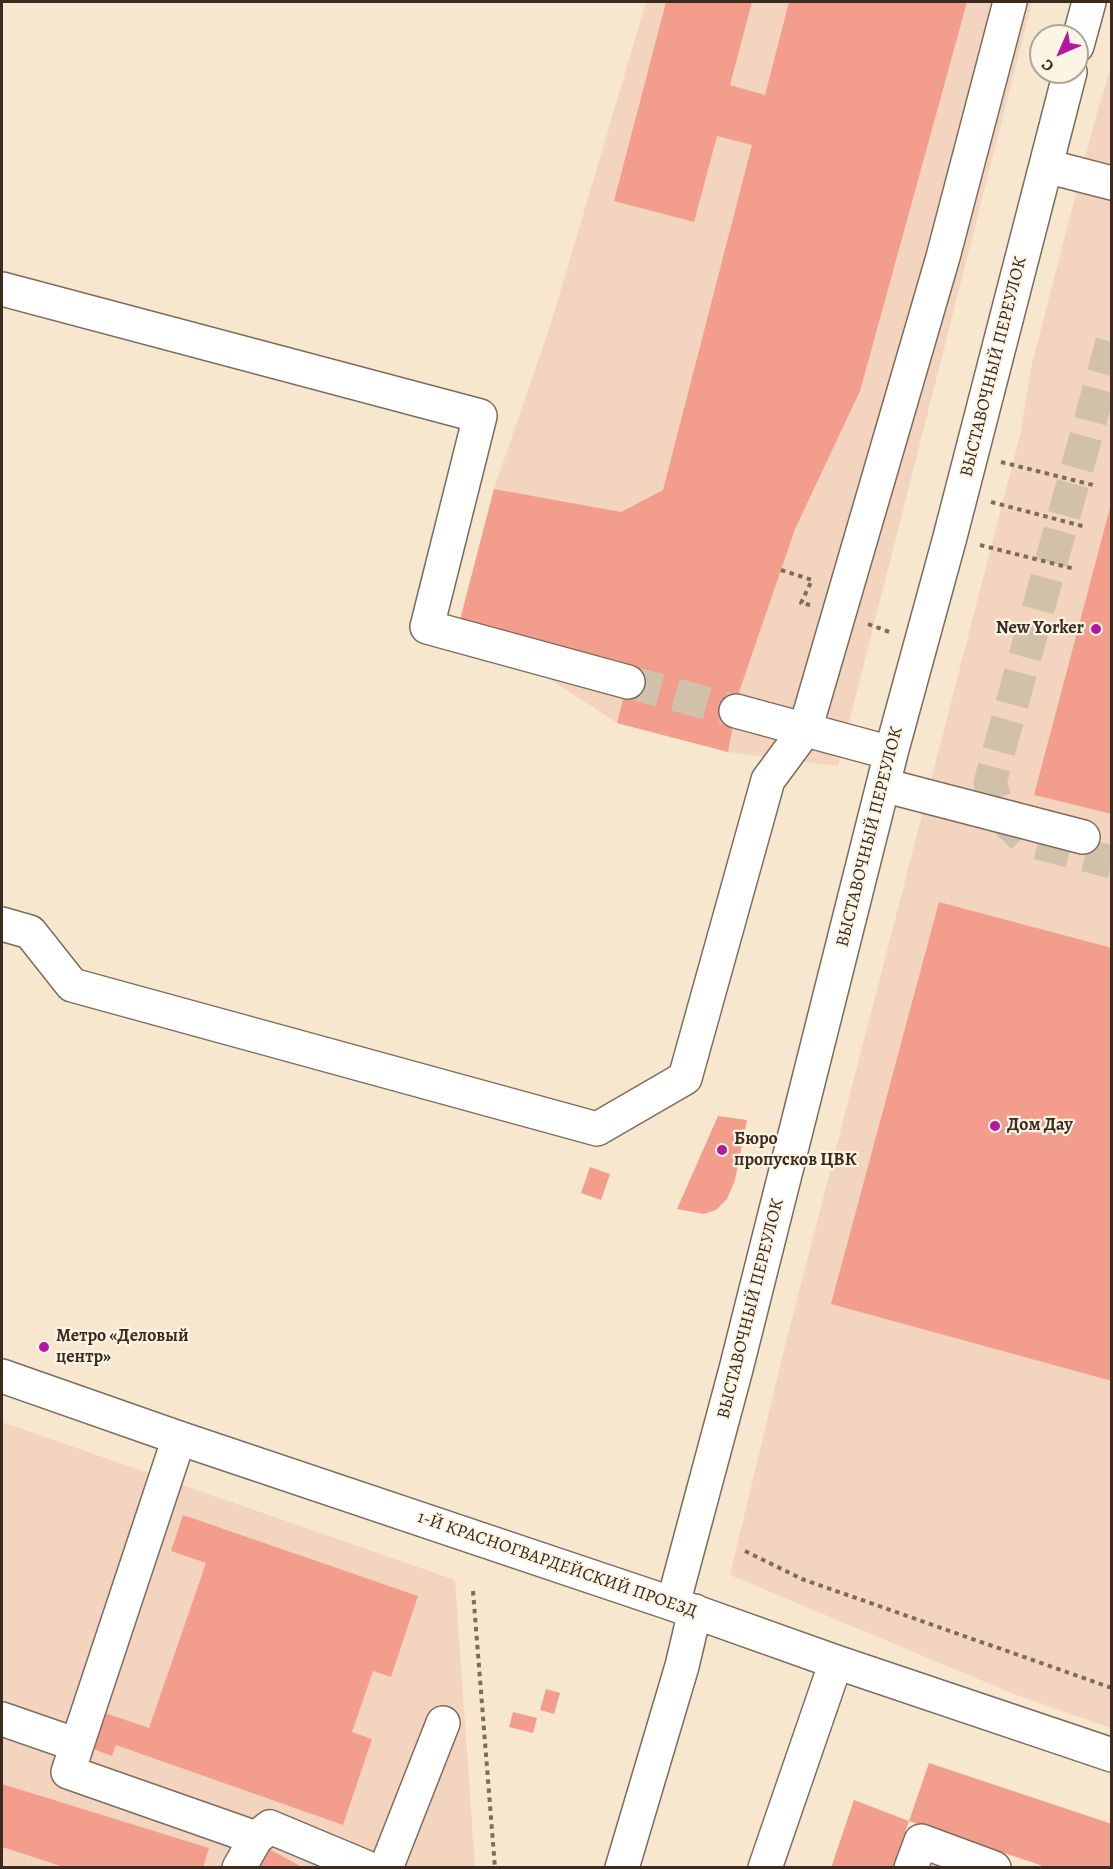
<!DOCTYPE html>
<meta charset="utf-8">
<style>
body{margin:0}
#map{position:relative;width:1113px;height:1869px;overflow:hidden;background:#f6e7ce;font-family:Alegreya,serif}
canvas{display:block}
.frame{position:absolute;inset:0;border:3px solid #3b2a1e;pointer-events:none}
.north{position:absolute;left:1029px;top:24px;width:60px;height:60px;box-sizing:border-box;background:#fcf5e5;border:2px solid #afa495;border-radius:50%;rotate:225deg;font-size:16px;font-weight:700;line-height:24px;text-align:center;color:#3b2a1e}
.north::after{content:'';display:block;margin:auto;width:21px;height:27px;background:#b5179e;clip-path:polygon(50% 0,100% 100%,50% 72%,0 100%)}
</style>
<div id="map">
<canvas width="1113" height="1869"></canvas>
<div class="frame"></div>
<div class="north">С</div>
</div>
<script>
const ctx = document.querySelector('canvas').getContext('2d');
ctx.lineJoin = 'round';
function fillPath(path, color) {
  ctx.fillStyle = color;
  ctx.fill(path, 'evenodd');
}
function poly(rows) {
  const path = new Path2D();
  for (const r of rows) {
    path.moveTo(r[0], r[1]);
    for (let i = 2; i < r.length; i += 2) path.lineTo(r[i], r[i + 1]);
  }
  return path;
}
function trace(path, color, width, dash) {
  ctx.strokeStyle = color;
  ctx.lineWidth = width;
  ctx.lineCap = dash ? 'butt' : 'round';
  ctx.setLineDash(dash || []);
  ctx.stroke(path);
}
function drawText(font, color, halo, rows, align = 'center') {
  ctx.font = font + ' Alegreya,serif';
  ctx.lineWidth = 4.5;
  ctx.setLineDash([]);
  ctx.textBaseline = 'middle';
  ctx.strokeStyle = halo;
  ctx.fillStyle = color;
  for (const [text, x, y, turn = 0] of rows) {
    ctx.save();
    ctx.translate(x, y);
    ctx.rotate((+turn || 0) * Math.PI / 180);
    ctx.textAlign = isNaN(turn) ? turn : align;
    if (halo) ctx.strokeText(text, 0, 0);
    ctx.fillText(text, 0, 0);
    ctx.restore();
  }
}
fillPath(poly([
 [646,2,1032,2,838,766,728,752,617,723,460,620,494,489,552,320],
 [1111,67,1111,1728,1016,1695,730,1575,784,1350,1020,435,1031,368,1095,120],
 [2,1422,455,1580,475,1867,2,1868]
]), '#f3d4bf');
fillPath(poly([
 [666,2,752,2,730,85,765,95,789,2,967,2,860,391,795,529,739,692,728,752,617,723,632,665,460,620,494,489,621,512,663,490,752,145,717,136,694,222,614,201],
 [1111,504,1112,504,1112,814,1034,795],
 [939,902,1112,948,1112,1381,831,1304],
 [718,1116,747,1120,735,1180,727,1199,716,1210,704,1214,677,1209],
 [590,1167,610,1174,601,1200,581,1193],
 [183,1515,418,1596,391,1677,373,1671,352,1732,372,1739,343,1825,116,1745,112,1756,93,1749,105,1713,149,1728,206,1563,171,1551],
 [546,1689,560,1693,554,1714,540,1710],
 [513,1712,537,1718,533,1733,509,1727],
 [929,1763,1112,1824,1112,1868,1049,1868,909,1821],
 [2,1784,209,1848,203,1868,67,1868,2,1847],
 [854,1800,909,1821,893,1868,831,1868],
 [269,1849,304,1868,259,1868]
]), '#f39e8d');
trace(poly([
 [1112,342,990,783,1001,816,1026,840,1112,862],
 [628,682,736,711]
]), '#d1c1ab', 33, [33, 16]);
const minor = poly([
 [1077,46,1089,2],
 [1046,166,1112,183],
 [2,289,480,416,427,627,628,682],
 [736,711,891,753],
 [883,785,1083,837],
 [2,924,30,932,72,985,597,1129,685,1078,768,780,805,730,943,257,1010,2],
 [2,1376,179,1438,673,1604,836,1662,1112,1755],
 [179,1438,68,1772,256,1838,239,1868],
 [673,1604,736,1369,891,753,950,537,1070,72],
 [2,1719,77,1745],
 [256,1838,270,1827,368,1868],
 [386,1868,443,1723],
 [622,1868,682,1666,695,1611],
 [765,1868,836,1662],
 [911,1868,921,1841,994,1868]
]);
trace(minor, '#7c6c5c', 36);
trace(poly([
 [1001,462,1097,486],
 [991,502,1086,527],
 [980,545,1075,569],
 [781,570,812,580,801,603,810,605],
 [868,624,892,633],
 [745,1551,802,1579,1112,1688],
 [473,1591,495,1868]
]), '#7c6c5c', 4, [4.5, 4.5]);
trace(minor, '#fff', 33);
for (const [x, y, r, color] of [
 [1096,629,6,"#b5179e"],
 [995,1126,6,"#b5179e"],
 [722,1150,6,"#b5179e"],
 [44,1347,6,"#b5179e"]
]) {
  const dot = new Path2D();
  dot.arc(x, y, r, 0, 2 * Math.PI);
  ctx.fillStyle = color;
  ctx.fill(dot);
  trace(dot, '#fcf5e5', 2);
}
drawText('18px', '#3b2a1e', '#fcf5e5', [
 ["ВЫСТАВОЧНЫЙ ПЕРЕУЛОК",994,367,-76],
 ["ВЫСТАВОЧНЫЙ ПЕРЕУЛОК",870,837,-76],
 ["ВЫСТАВОЧНЫЙ ПЕРЕУЛОК",751,1309,-76],
 ["1-Й КРАСНОГВАРДЕЙСКИЙ ПРОЕЗД",557,1565,19]
]);
drawText('bold 18px', '#3b2a1e', '#fcf5e5', [
 ["New Yorker",1084,629,"right"],
 ["Дом Дау",1007,1126],
 ["Бюро",734,1140],
 ["пропусков ЦВК",734,1161],
 ["Метро «Деловый",56,1337],
 ["центр»",56,1358]
], 'left');
</script>
